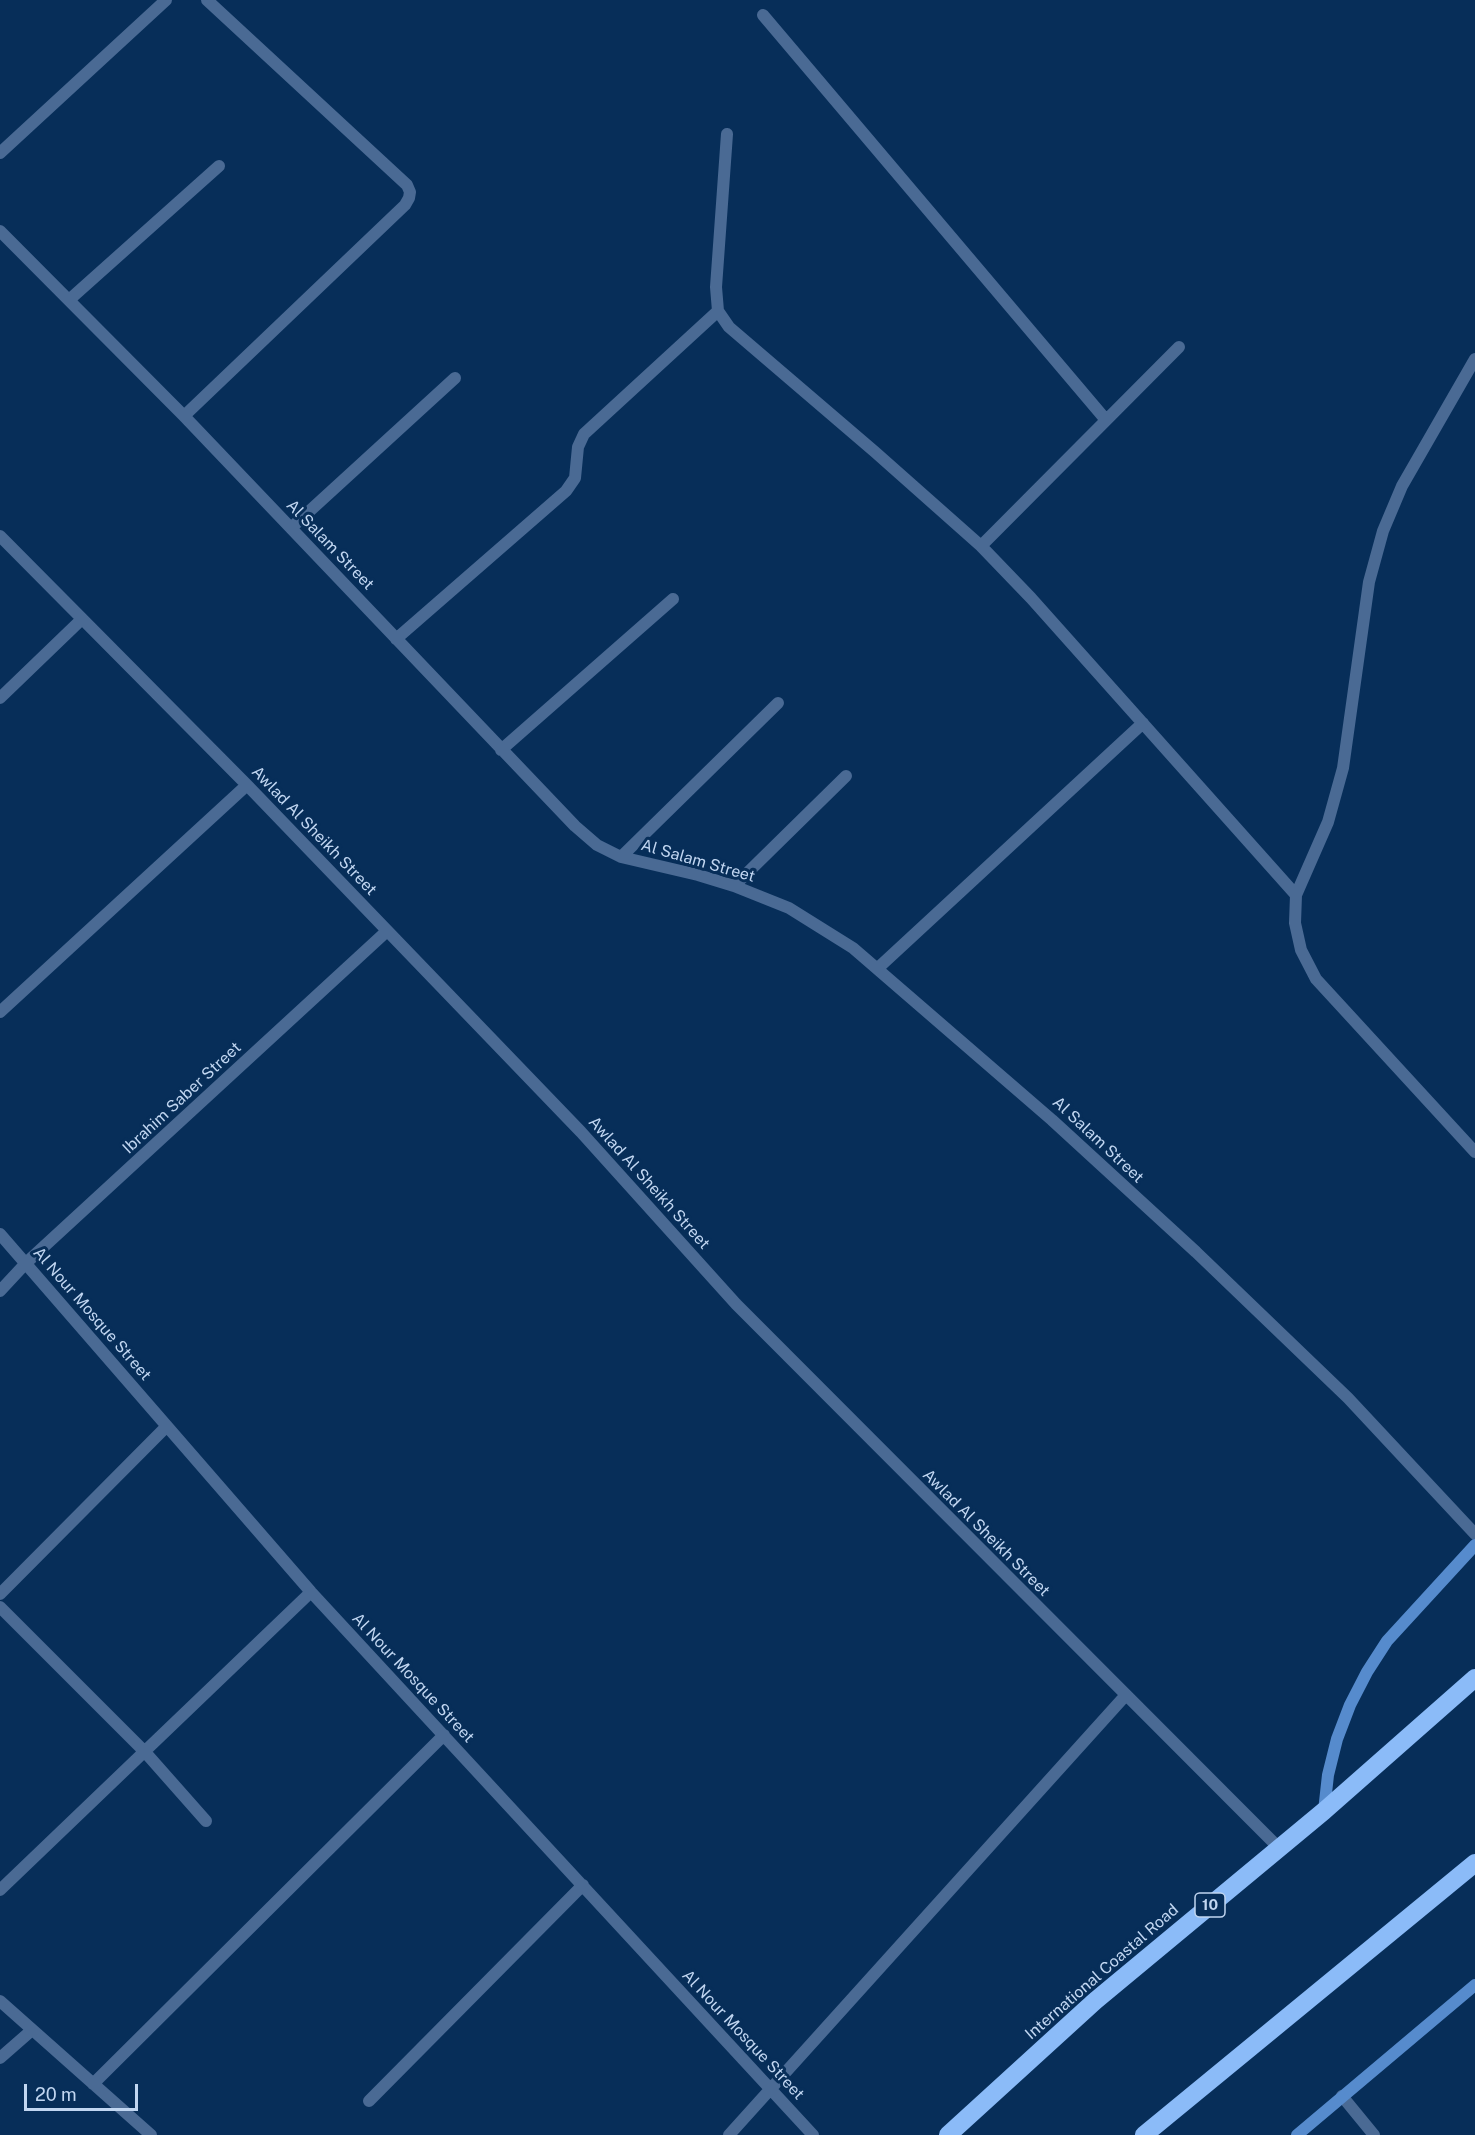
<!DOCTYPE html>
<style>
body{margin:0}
#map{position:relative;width:1475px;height:2135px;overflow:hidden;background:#072e59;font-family:"Public Sans",sans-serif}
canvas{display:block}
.scale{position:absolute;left:24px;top:2084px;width:114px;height:27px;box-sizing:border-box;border:3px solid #c1d6f1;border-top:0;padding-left:8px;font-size:18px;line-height:21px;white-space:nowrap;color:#c1d6f1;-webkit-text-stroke:4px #072e59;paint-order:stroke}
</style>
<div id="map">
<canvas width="1475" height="2135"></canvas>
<div class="scale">20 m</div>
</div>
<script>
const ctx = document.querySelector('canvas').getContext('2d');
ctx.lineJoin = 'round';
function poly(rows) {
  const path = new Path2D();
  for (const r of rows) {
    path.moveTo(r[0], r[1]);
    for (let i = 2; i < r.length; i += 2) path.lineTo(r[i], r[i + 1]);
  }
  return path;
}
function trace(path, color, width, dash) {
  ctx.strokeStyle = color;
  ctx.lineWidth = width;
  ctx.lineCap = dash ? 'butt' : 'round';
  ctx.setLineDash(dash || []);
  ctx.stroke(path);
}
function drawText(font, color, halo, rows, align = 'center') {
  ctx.font = font + ' "Public Sans",sans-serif';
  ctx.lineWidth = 6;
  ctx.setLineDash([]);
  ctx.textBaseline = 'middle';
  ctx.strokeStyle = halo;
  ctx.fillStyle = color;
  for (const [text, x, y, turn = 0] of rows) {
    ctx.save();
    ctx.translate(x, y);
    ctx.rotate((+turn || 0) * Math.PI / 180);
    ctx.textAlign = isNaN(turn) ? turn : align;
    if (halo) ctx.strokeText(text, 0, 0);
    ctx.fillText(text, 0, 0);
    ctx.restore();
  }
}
trace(poly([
 [763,15,1106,420],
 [727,134,716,287,718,311,729,327,875,452,981,546,1031,598,1296,895],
 [0,153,166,0],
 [0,231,184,416,575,826,597,845,621,857,698,875,734,886,789,908,853,948,1052,1120,1196,1252,1348,1398,1475,1534],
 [69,300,219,166],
 [1475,359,1402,486,1383,531,1369,582,1343,768,1328,822,1296,895,1295,923,1301,950,1316,979,1475,1152],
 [184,416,405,205,409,198,410,192,407,185,207,0],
 [291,528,455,378],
 [0,536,247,785,581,1132,736,1304,1279,1848],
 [981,546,1179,347],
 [396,639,566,491,575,478,578,447,584,434,718,311],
 [0,698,82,619],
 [501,750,673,599],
 [621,857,778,703],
 [734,886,846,776],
 [878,968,1143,723],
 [0,1012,247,785],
 [0,1234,311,1592,813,2135],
 [0,1291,26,1263,387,931],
 [0,1594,167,1426],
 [0,1607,145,1752,206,1821],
 [0,1890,311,1592],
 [0,2001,151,2135],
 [0,2058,32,2030],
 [93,2084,444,1735],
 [1342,2096,1374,2135],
 [369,2101,583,1885],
 [729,2135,1125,1696]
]), '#4a6a94', 12);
trace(poly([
 [1324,1811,1328,1775,1337,1739,1350,1705,1367,1672,1387,1641,1475,1545],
 [1297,2135,1475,1985]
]), '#568bcd', 12);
trace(poly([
 [948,2135,1095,2001,1324,1811,1475,1678],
 [1144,2135,1475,1863]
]), '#8bbbf8', 18);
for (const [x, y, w] of [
 [1210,1905,30]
]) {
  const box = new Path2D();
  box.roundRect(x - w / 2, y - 12, w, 24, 4.5);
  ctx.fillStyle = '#072e59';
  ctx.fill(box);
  trace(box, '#c1d6f1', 1.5);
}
drawText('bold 15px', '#c1d6f1', null, [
 ["10",1210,1905]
]);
drawText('16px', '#c1d6f1', '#072e59', [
 ["Al Salam Street",330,545,46],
 ["Awlad Al Sheikh Street",314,831,46],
 ["Al Salam Street",698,861,16],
 ["Ibrahim Saber Street",182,1098,-43],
 ["Al Salam Street",1098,1140,43],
 ["Awlad Al Sheikh Street",649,1183,48],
 ["Al Nour Mosque Street",92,1314,49],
 ["Awlad Al Sheikh Street",986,1533,45],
 ["Al Nour Mosque Street",413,1678,47],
 ["International Coastal Road",1102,1972,-41],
 ["Al Nour Mosque Street",743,2035,47]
]);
</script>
